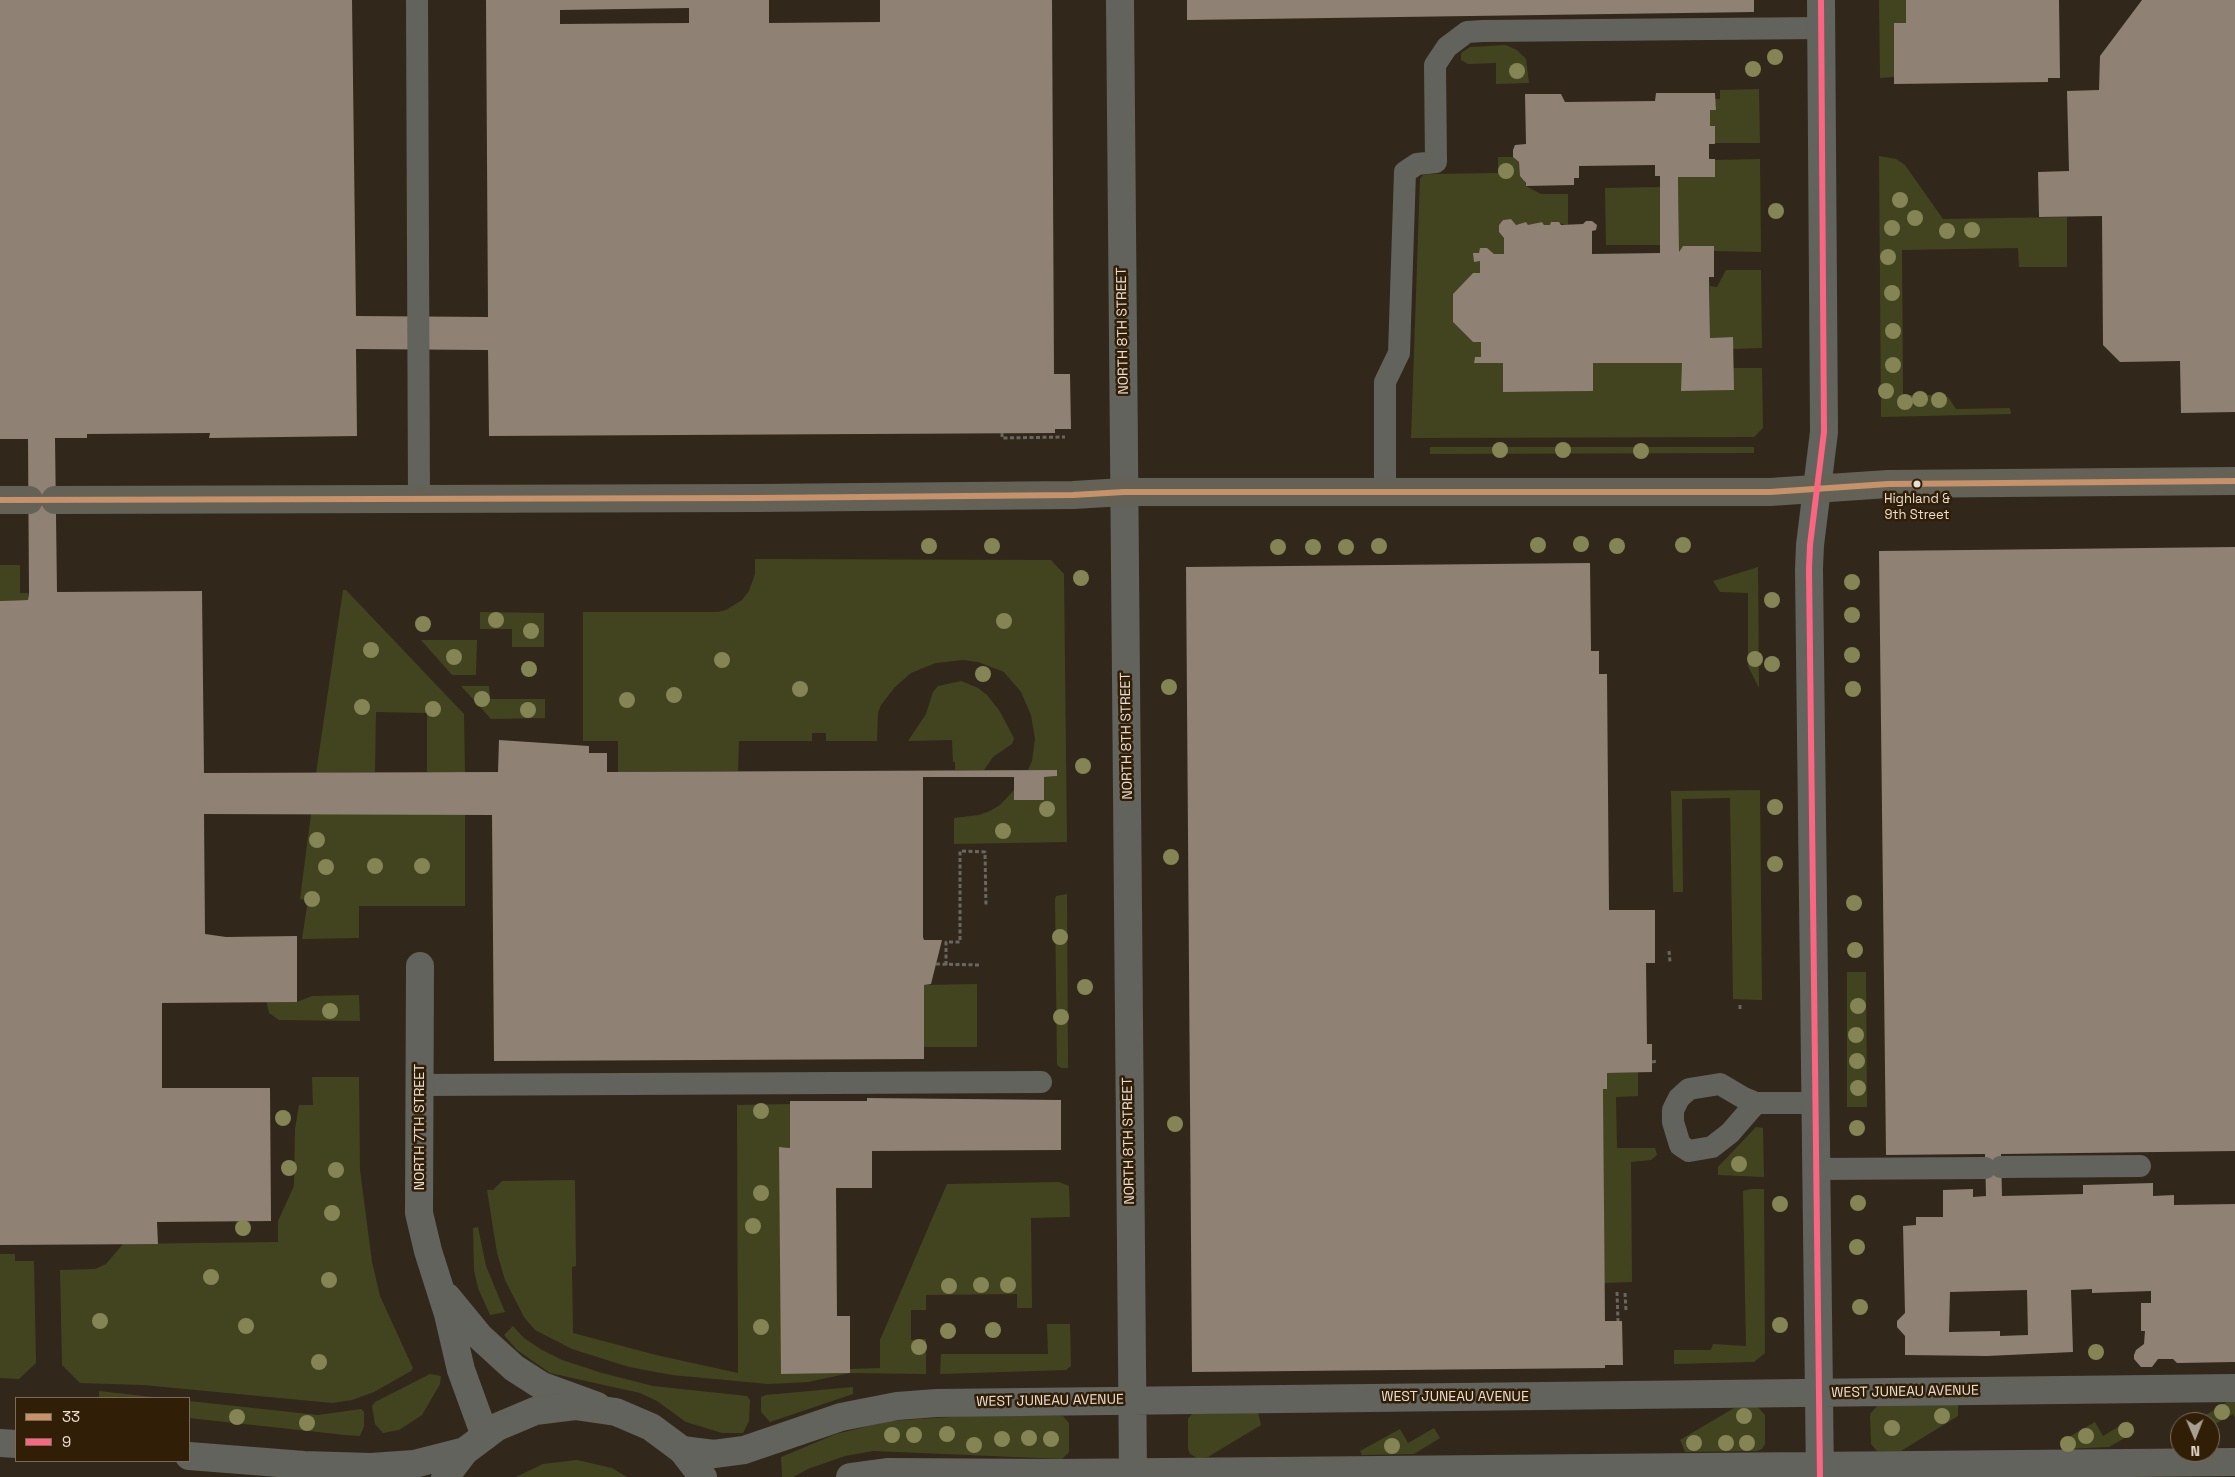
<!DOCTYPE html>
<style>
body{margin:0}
#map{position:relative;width:2235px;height:1477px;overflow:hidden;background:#32271b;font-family:"Space Grotesk",sans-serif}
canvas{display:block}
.legend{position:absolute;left:15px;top:1397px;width:175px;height:65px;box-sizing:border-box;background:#311e07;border:1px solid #7b6b58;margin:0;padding:6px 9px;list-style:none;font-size:15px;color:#ebded1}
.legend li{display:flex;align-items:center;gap:10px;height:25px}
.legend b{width:25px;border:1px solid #7b6b58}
.north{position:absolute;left:2170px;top:1412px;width:50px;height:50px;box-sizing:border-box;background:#311e07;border:1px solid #7b6b58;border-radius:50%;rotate:179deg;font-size:14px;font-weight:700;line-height:20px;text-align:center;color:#ebded1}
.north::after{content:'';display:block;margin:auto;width:18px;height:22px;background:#aa9e91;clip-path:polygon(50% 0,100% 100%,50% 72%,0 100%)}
</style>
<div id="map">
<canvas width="2235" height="1477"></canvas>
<ul class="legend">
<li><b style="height:6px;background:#c7916a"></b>33</li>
<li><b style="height:6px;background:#fa6682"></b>9</li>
</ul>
<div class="north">N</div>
</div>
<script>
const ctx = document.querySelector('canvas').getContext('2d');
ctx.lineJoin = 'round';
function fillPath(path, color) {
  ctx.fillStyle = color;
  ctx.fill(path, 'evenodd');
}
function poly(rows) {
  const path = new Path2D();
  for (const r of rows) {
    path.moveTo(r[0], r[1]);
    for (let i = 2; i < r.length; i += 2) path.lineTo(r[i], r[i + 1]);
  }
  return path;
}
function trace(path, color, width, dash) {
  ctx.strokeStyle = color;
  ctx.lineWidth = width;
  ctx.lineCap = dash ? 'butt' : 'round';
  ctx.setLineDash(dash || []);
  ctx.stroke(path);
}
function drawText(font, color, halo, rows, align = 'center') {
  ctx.font = font + ' "Space Grotesk",sans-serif';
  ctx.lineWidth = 5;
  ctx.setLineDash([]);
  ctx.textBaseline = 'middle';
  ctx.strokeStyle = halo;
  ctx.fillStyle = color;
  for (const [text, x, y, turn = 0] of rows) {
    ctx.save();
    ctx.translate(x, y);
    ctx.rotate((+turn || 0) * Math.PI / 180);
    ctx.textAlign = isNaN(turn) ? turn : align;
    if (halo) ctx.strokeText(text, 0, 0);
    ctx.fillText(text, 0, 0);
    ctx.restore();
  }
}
fillPath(poly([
 [1879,0,1906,0,1906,23,1894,23,1894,77,1880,78],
 [1506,45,1517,50,1526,59,1529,83,1496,84,1496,63,1468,64,1461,60,1461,53,1470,47],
 [1759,89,1760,143,1715,143,1715,126,1710,126,1710,110,1716,110,1715,99,1720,99,1720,90],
 [1879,156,1896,159,1905,165,1943,219,2067,217,2067,267,2019,267,2018,248,1902,250,1903,395,1938,395,1948,397,1956,409,2010,408,2011,414,1881,417],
 [1498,157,1513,157,1519,162,1526,186,1541,194,1568,194,1568,225,1551,222,1550,225,1544,225,1542,222,1536,223,1535,225,1528,225,1526,222,1516,225,1511,219,1503,220,1499,225,1499,232,1504,238,1504,254,1494,254,1481,248,1479,253,1474,253,1474,261,1480,261,1480,273,1473,273,1453,294,1453,322,1473,342,1481,342,1481,357,1475,357,1474,363,1503,363,1503,392,1593,391,1593,363,1682,363,1682,391,1733,390,1733,368,1762,368,1763,428,1754,437,1411,438,1420,179,1423,175,1429,174,1498,173],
 [1760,159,1761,252,1714,251,1714,246,1683,246,1679,252,1678,177,1715,177,1715,160],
 [1660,187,1660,245,1606,245,1605,188],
 [1726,270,1761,270,1762,348,1733,349,1733,337,1710,338,1710,286,1717,287],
 [1430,447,1754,447,1754,453,1430,454],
 [755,559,1051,560,1064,574,1067,842,954,844,954,818,979,815,990,811,1000,805,1014,790,1014,800,1044,800,1044,777,1057,776,1057,770,1028,770,1032,761,1035,739,1031,715,1021,692,1004,672,978,662,963,660,936,663,911,673,895,687,881,705,878,713,877,741,826,741,826,733,812,733,812,741,739,741,738,771,618,772,618,741,583,741,583,612,718,612,726,610,742,600,749,591,755,574],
 [0,565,20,565,20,593,28,593,28,600,0,601],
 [1758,567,1759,688,1748,666,1748,593,1720,592,1713,581],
 [343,590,346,590,464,714,465,773,427,772,427,713,376,712,375,772,316,773],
 [480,612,544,613,544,647,512,647,512,629,480,629],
 [421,640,477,640,476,675,452,675],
 [961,681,978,688,987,695,999,710,1014,738,1012,744,993,757,984,770,955,770,955,762,953,762,952,740,908,741,926,714,933,692,938,686],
 [461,686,489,686,490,699,545,699,545,718,491,719],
 [1760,790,1762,1000,1733,999,1730,798,1682,799,1683,892,1673,892,1671,791],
 [311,814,465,814,465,906,359,906,359,938,302,939,308,900,300,899],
 [1067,894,1068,1068,1061,1068,1057,1065,1055,899,1056,896],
 [1847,972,1866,972,1867,1107,1847,1107],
 [977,984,977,1047,924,1047,924,985],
 [359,995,360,1021,279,1020,269,1013,267,1004,267,1002,297,1002,312,996],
 [1638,1072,1638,1096,1616,1097,1617,1148,1655,1148,1657,1155,1651,1160,1631,1162,1632,1282,1604,1283,1603,1089,1607,1089,1607,1073],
 [312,1077,359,1077,360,1170,372,1262,380,1296,411,1364,413,1368,411,1371,374,1392,352,1400,332,1403,143,1385,80,1383,62,1365,60,1270,95,1269,106,1264,123,1244,278,1242,278,1221,294,1186,295,1129,299,1105,313,1105],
 [790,1104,790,1148,780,1147,782,1374,850,1373,850,1369,880,1368,880,1340,947,1184,1059,1182,1069,1186,1070,1217,1031,1218,1032,1308,1017,1308,1017,1294,926,1295,926,1310,911,1310,911,1340,926,1339,926,1374,850,1373,808,1382,768,1384,672,1375,629,1367,572,1349,535,1330,524,1317,505,1280,497,1253,487,1190,493,1190,502,1181,575,1180,576,1266,572,1267,573,1333,656,1355,738,1373,737,1105],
 [1756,1127,1763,1128,1764,1177,1718,1175,1718,1167],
 [1751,1189,1764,1189,1765,1353,1754,1362,1674,1364,1674,1350,1711,1350,1713,1344,1746,1346,1743,1191],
 [478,1227,486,1266,505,1312,490,1315,478,1288,474,1270,473,1228],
 [0,1254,15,1254,15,1261,34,1261,36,1363,19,1379,0,1378],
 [1047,1324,1070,1324,1071,1366,1066,1370,940,1374,941,1354,1048,1354],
 [513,1326,524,1338,542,1350,562,1360,602,1373,653,1386,747,1396,750,1400,749,1421,743,1433,722,1433,686,1422,657,1401,640,1393,550,1373,517,1350,504,1335],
 [430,1374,441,1376,440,1384,422,1415,399,1430,383,1433,375,1424,372,1406,375,1402],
 [853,1387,853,1394,770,1422,761,1412,761,1397,766,1395],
 [99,1391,161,1398,99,1398],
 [189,1401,318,1415,361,1409,364,1412,364,1426,360,1436,345,1435,189,1418],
 [2227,1402,2235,1402,2235,1418,2233,1414,2210,1427,2210,1422,2203,1422,2201,1418],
 [1958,1404,1958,1416,1901,1451,1877,1451,1871,1444,1870,1414,1878,1405],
 [1758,1407,1765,1415,1765,1444,1762,1449,1757,1451,1685,1452,1680,1440,1734,1408],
 [1258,1412,1261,1425,1208,1457,1197,1458,1190,1454,1188,1449,1188,1419,1192,1414],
 [966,1416,1063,1416,1069,1423,1069,1452,1062,1459,873,1451,845,1456,808,1469,793,1477,782,1477,781,1457,836,1434,889,1421],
 [2128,1421,2135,1432,2109,1447,2065,1449,2060,1442,2095,1422,2103,1436],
 [1434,1428,1440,1438,1414,1454,1362,1455,1360,1451,1400,1429,1408,1443],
 [577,1460,612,1468,627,1477,516,1477,543,1464]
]), '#42441f');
fillPath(poly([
 [0,0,352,0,356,316,488,317,486,0,769,0,769,23,880,22,880,0,1052,0,1054,374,1070,374,1071,429,1055,429,1055,433,489,436,488,350,356,349,357,436,209,438,210,433,87,434,87,438,55,438,57,592,202,591,204,773,498,772,499,740,589,746,589,753,607,753,607,772,1057,770,1057,776,1044,777,1044,800,1014,800,1014,777,923,777,923,937,924,940,942,940,931,984,924,985,924,1059,494,1061,492,815,204,814,205,934,226,937,297,936,297,1002,162,1003,162,1088,270,1088,271,1221,157,1222,158,1244,0,1245,0,601,28,600,29,593,28,439,0,439],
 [689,8,689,23,560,24,560,10],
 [1187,0,1754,0,1754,12,1187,20],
 [1906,0,2059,0,2060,78,2048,78,2048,82,1894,84,1894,23,1906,23],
 [2142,0,2235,0,2235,412,2181,413,2180,361,2120,362,2103,345,2102,216,2039,217,2038,172,2069,171,2067,91,2099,90,2100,56],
 [1656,93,1715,93,1716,110,1710,110,1710,126,1715,126,1715,144,1709,144,1709,159,1715,159,1715,177,1678,177,1679,252,1683,246,1714,246,1714,277,1709,277,1710,338,1733,337,1734,390,1681,391,1682,363,1593,363,1593,391,1503,392,1503,363,1474,363,1475,357,1481,357,1481,342,1473,342,1453,322,1453,294,1473,273,1480,273,1480,261,1474,262,1473,253,1479,253,1480,248,1487,248,1494,254,1504,254,1504,238,1499,232,1499,225,1503,220,1511,219,1516,225,1526,222,1528,225,1542,222,1544,225,1550,225,1551,222,1559,222,1561,225,1583,224,1586,221,1592,221,1597,225,1596,230,1592,231,1592,254,1660,253,1660,176,1655,176,1655,165,1579,166,1579,178,1574,178,1574,185,1526,186,1526,183,1520,176,1519,162,1513,157,1513,150,1515,145,1526,144,1525,94,1561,94,1565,102,1655,101],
 [2235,547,2235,1151,2001,1154,2002,1196,2083,1194,2083,1185,2153,1183,2153,1196,2174,1195,2174,1205,2235,1204,2235,1362,2177,1363,2173,1359,2158,1359,2152,1367,2141,1367,2134,1359,2134,1355,2136,1350,2144,1344,2145,1331,2141,1331,2141,1303,2151,1303,2151,1291,2092,1293,2092,1289,2071,1290,2073,1352,1987,1356,1905,1355,1905,1336,1897,1327,1897,1321,1905,1313,1903,1226,1916,1225,1916,1217,1943,1217,1943,1190,1973,1189,1973,1197,1986,1196,1985,1154,1886,1155,1879,551],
 [2027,1290,2028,1335,2000,1336,2000,1331,1949,1332,1950,1292],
 [1590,563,1591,651,1599,651,1599,674,1607,674,1609,910,1655,910,1655,963,1646,963,1647,1044,1652,1044,1652,1072,1607,1073,1607,1089,1603,1089,1605,1321,1622,1321,1623,1365,1605,1365,1605,1368,1192,1372,1186,567],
 [867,1098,1061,1100,1061,1150,872,1151,872,1188,836,1188,837,1316,850,1316,850,1373,781,1374,779,1147,790,1148,790,1101,867,1101]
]), '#908175');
trace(poly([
 [1002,433,1002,438,1065,437],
 [1669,951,1670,962],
 [936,964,980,965],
 [946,965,946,942,960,942,960,851,985,852,986,907],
 [1740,1005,1740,1009],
 [1652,1062,1658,1061],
 [1617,1292,1618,1321],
 [1625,1293,1626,1311]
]), '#686760', 3, [4, 2.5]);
trace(poly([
 [417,0,419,499],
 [1385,491,1385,382,1399,353,1405,172,1417,164,1436,162,1435,65,1447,47,1467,32,1483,31,1822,28],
 [420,1085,1041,1082],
 [1756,1103,1730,1133,1712,1147,1689,1151,1680,1145,1673,1122,1673,1110,1679,1098,1689,1089,1720,1084,1742,1097,1756,1103,1815,1103],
 [2001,1167,2140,1166],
 [1816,1169,1985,1168]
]), '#62635c', 22);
trace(poly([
 [1120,0,1133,1473],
 [420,966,419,1213,428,1251,448,1314,461,1370,485,1436],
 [447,1297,479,1336,514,1368,542,1386,597,1406],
 [682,1450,714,1454,744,1450,841,1417,897,1406,937,1403,2235,1388],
 [850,1477,887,1472,1058,1473,2235,1462],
 [1820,1477,1809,569,1810,545,1824,432,1821,0]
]), '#62635c', 28);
trace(poly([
 [0,1443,16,1444],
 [189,1456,304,1465,371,1467,414,1464,465,1451],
 [445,1477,465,1451,497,1427,535,1411,575,1406,616,1412,651,1427,682,1450,703,1477]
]), '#62635c', 28);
trace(poly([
 [0,500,29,500],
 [55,500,757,498,1073,495,1124,492,1770,492,1888,484,2235,481]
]), '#646257', 28);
trace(poly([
 [0,500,757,498,1073,495,1124,492,1770,492,1888,484,2235,481]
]), '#c7916a', 6);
trace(poly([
 [1820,1477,1809,569,1810,545,1824,432,1821,0]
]), '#fa6682', 6);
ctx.fillStyle = '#848454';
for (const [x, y] of [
 [1775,57],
 [1753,69],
 [1517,71],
 [1506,171],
 [1900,200],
 [1776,211],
 [1915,218],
 [1892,228],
 [1972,230],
 [1947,231],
 [1888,257],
 [1892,293],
 [1893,331],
 [1893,365],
 [1886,391],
 [1920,399],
 [1939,400],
 [1905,402],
 [1500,450],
 [1563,450],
 [1641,451],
 [1581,544],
 [1538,545],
 [1683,545],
 [929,546],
 [992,546],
 [1379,546],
 [1617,546],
 [1278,547],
 [1313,547],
 [1346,547],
 [1081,578],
 [1852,582],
 [1772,600],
 [1852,615],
 [496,620],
 [1004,621],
 [423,624],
 [531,631],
 [371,650],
 [1852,655],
 [454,657],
 [1755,659],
 [722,660],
 [1772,664],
 [529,669],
 [983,674],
 [1169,687],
 [800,689],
 [1853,689],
 [674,695],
 [482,699],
 [627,700],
 [362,707],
 [433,709],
 [528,710],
 [1083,766],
 [1775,807],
 [1047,809],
 [1003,831],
 [317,840],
 [1171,857],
 [1775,864],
 [375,866],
 [422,866],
 [326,867],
 [312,899],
 [1854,903],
 [1060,937],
 [1855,950],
 [1085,987],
 [1858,1006],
 [330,1011],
 [1061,1017],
 [1856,1035],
 [1857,1061],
 [1858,1088],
 [761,1111],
 [283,1118],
 [1175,1124],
 [1857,1128],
 [1739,1164],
 [289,1168],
 [336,1170],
 [761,1193],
 [1858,1203],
 [1780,1204],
 [332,1213],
 [753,1226],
 [243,1228],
 [1857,1247],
 [211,1277],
 [329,1280],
 [981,1285],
 [1008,1285],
 [949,1286],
 [1860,1307],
 [100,1321],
 [1780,1325],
 [246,1326],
 [761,1327],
 [993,1330],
 [948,1331],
 [919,1347],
 [2096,1352],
 [319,1362],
 [2222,1412],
 [1744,1416],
 [1942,1416],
 [237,1417],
 [307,1423],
 [1892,1428],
 [2126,1430],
 [947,1434],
 [892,1435],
 [914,1435],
 [2086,1436],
 [1029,1438],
 [1002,1439],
 [1051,1439],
 [1694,1443],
 [1726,1443],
 [1747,1443],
 [2068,1444],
 [974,1445],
 [1392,1446]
]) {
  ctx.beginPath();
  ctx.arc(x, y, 8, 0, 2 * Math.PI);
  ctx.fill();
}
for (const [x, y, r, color] of [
 [1917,484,4.5,"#ebded1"]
]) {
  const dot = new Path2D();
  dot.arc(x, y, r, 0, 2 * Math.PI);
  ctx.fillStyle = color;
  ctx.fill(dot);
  trace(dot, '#311e07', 2);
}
drawText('13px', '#ebded1', '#311e07', [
 ["Highland &",1917,499],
 ["9th Street",1917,515]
]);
drawText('14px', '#ebded1', '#311e07', [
 ["NORTH 8TH STREET",1123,331,-91],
 ["NORTH 8TH STREET",1127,736,-91],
 ["NORTH 7TH STREET",420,1127,-90],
 ["NORTH 8TH STREET",1129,1141,-91],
 ["WEST JUNEAU AVENUE",1905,1392,-1],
 ["WEST JUNEAU AVENUE",1455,1397],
 ["WEST JUNEAU AVENUE",1050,1401,-1]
]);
</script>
